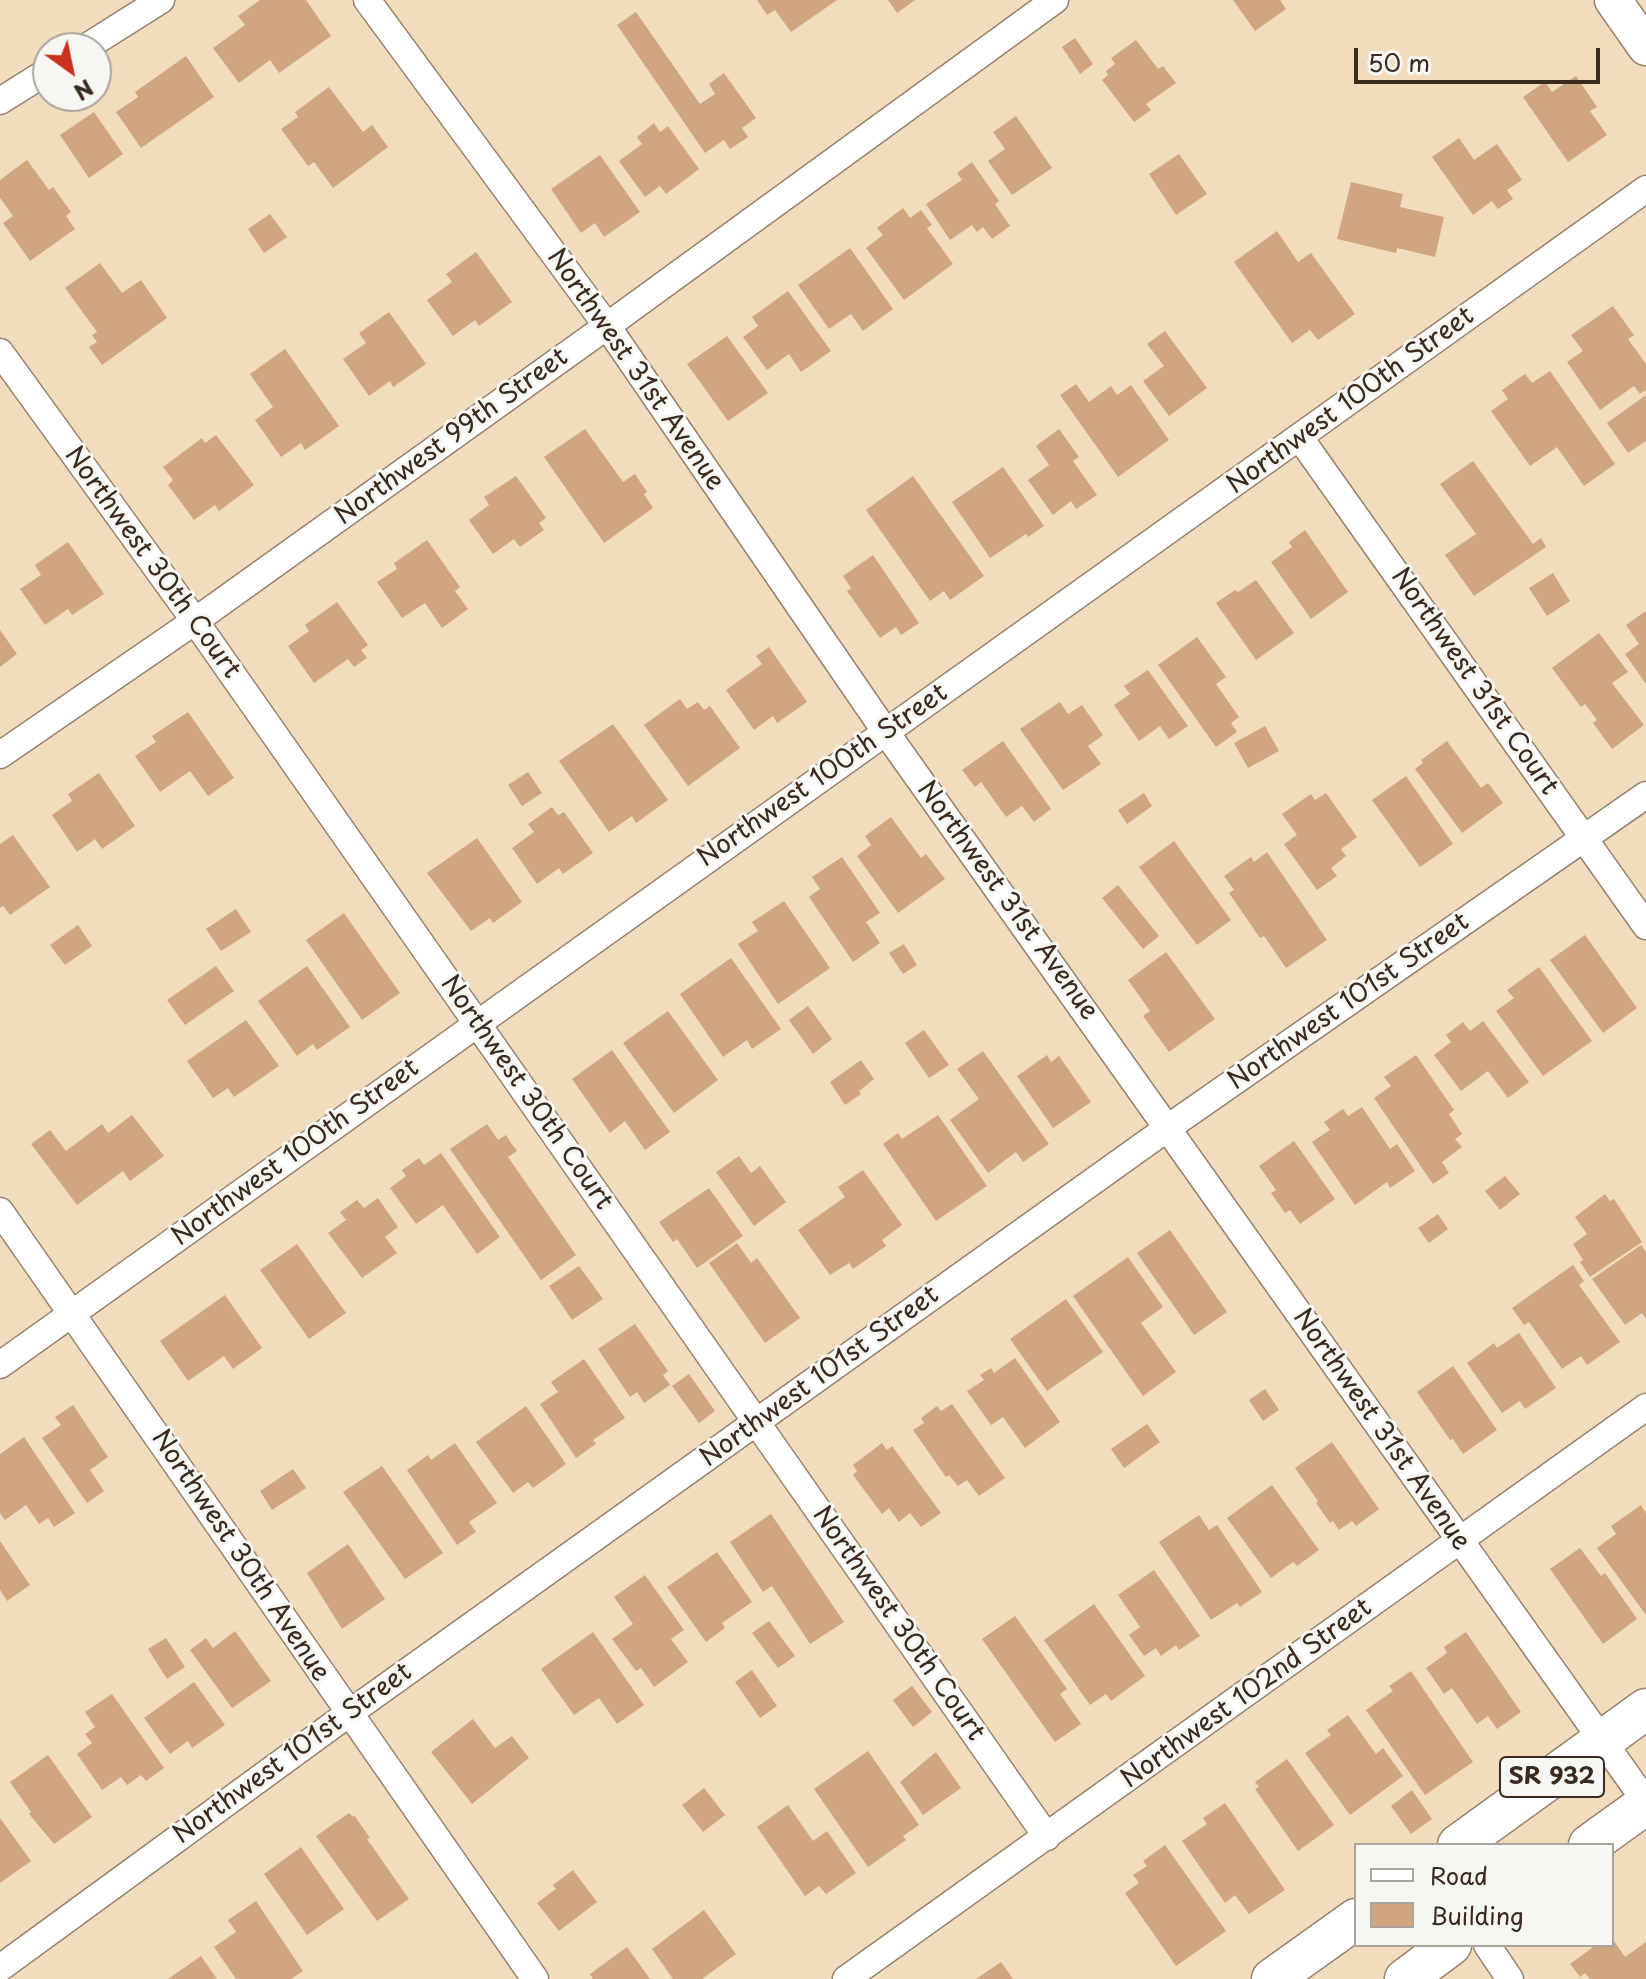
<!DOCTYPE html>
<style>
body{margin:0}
#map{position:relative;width:1646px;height:1979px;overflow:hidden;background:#f2dcbe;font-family:"Playpen Sans",sans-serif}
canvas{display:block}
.legend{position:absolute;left:1354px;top:1843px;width:260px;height:104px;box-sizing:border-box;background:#f6f6f2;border:2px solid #aba49d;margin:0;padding:10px 14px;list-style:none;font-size:24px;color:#3b2a1e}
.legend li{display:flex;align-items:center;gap:16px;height:40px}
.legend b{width:40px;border:2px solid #aba49d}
.north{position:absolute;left:32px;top:32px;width:80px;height:80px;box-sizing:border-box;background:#f6f6f2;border:2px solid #aba49d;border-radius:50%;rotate:147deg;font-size:22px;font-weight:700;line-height:32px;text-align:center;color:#3b2a1e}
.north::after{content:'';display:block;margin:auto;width:28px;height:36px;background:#c8321e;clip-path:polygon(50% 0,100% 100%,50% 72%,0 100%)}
.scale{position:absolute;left:1354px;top:48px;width:246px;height:36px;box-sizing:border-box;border:4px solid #3b2a1e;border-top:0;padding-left:10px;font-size:24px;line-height:28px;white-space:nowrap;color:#3b2a1e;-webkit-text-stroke:6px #f6f6f2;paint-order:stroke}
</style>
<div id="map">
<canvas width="1646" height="1979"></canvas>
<ul class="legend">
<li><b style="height:10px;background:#fff"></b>Road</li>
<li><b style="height:22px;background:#d0a681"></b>Building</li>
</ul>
<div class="north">N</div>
<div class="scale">50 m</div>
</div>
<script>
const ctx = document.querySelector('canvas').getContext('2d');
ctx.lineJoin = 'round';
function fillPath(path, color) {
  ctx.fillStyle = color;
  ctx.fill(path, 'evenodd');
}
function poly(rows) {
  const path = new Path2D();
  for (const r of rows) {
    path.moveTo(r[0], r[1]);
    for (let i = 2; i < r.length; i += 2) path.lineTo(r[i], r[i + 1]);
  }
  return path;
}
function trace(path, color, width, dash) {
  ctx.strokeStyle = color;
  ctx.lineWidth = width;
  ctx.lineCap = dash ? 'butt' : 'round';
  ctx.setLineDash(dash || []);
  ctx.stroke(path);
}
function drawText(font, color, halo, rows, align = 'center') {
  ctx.font = font + ' "Playpen Sans",sans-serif';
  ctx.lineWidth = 6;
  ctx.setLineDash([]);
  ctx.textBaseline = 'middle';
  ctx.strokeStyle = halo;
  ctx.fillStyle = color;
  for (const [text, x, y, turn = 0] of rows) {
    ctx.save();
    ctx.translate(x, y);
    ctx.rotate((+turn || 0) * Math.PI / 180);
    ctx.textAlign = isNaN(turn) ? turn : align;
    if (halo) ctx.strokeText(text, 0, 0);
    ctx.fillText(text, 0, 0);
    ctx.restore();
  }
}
fillPath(poly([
 [260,0,306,0,331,36,279,73,270,60,239,83,213,48,245,25,238,16],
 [757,0,837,0,791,32,775,10,767,15],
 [888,0,915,0,897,13],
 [1233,0,1280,0,1286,9,1255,31],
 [636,12,700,104,715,94,709,84,724,73,756,118,742,128,748,137,730,149,724,140,705,153,617,25],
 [1075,38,1093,64,1080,74,1062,47],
 [1136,40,1158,69,1163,66,1176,83,1146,104,1151,110,1134,122,1102,80,1108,75,1106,71,1115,64,1111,58],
 [186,56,214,97,141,148,116,112,138,97,135,92],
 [1576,76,1597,107,1590,111,1607,135,1568,162,1523,97,1545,82,1552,92],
 [329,87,363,132,372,125,388,147,333,188,314,162,308,166,281,129,298,117,295,112],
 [94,112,123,154,89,178,60,135],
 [1016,116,1052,168,1012,195,988,161,1005,149,993,132],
 [654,123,660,132,668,126,699,169,666,194,660,186,645,197,619,161,642,144,637,137],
 [1459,138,1474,160,1497,144,1522,180,1507,190,1513,199,1498,209,1492,201,1473,215,1432,157],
 [1179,154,1207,194,1176,215,1149,174],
 [600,155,640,212,604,237,595,223,581,233,551,189],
 [27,160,49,190,53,187,71,212,66,216,75,229,30,261,3,223,13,216,0,198,0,180],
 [972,162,999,201,995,204,1010,226,992,239,983,227,977,232,972,225,950,240,926,204,962,180,957,173],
 [1351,182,1403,194,1400,207,1444,217,1435,257,1397,248,1396,253,1337,239],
 [903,208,910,218,921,210,932,225,927,228,953,264,904,300,866,248,883,235,877,228],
 [270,214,287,237,264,253,248,229],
 [1277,231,1298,262,1311,253,1355,314,1318,340,1310,330,1292,343,1234,262],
 [850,248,893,309,863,331,851,314,829,329,798,285],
 [476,252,512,302,479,326,475,320,453,336,427,300,452,282,446,274],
 [100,263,122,293,141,280,167,318,102,365,89,347,97,342,92,335,97,332,65,288],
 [788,291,831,351,801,372,789,354,767,370,743,337,758,326,752,317],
 [1613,306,1634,335,1628,339,1646,364,1646,390,1640,394,1634,386,1600,410,1567,362,1583,351,1571,335],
 [389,312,426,364,393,387,390,381,369,396,343,359,366,343,359,333],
 [1165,331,1207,388,1169,416,1143,381,1164,366,1147,344],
 [727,336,768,393,728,421,687,364],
 [285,349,339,426,305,450,301,443,281,457,255,420,273,407,250,374],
 [1550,371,1615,464,1584,486,1557,447,1530,466,1491,411,1508,399,1502,390,1525,374,1532,383],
 [1076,384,1089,402,1111,386,1117,395,1131,385,1169,440,1118,477,1060,395],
 [1646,395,1646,441,1628,453,1607,423],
 [585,429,623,482,635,474,647,492,644,494,653,508,604,543,544,457],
 [1059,429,1079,457,1073,461,1097,495,1076,509,1071,501,1053,515,1028,480,1049,465,1036,446],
 [216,435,254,485,219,511,215,505,194,520,168,485,173,480,163,467,202,438,205,443],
 [1473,461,1533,544,1541,538,1546,547,1474,596,1445,555,1476,534,1440,484],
 [1003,467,1044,526,1028,537,1026,534,990,558,952,502],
 [516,476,546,518,539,523,544,530,520,547,514,539,493,554,469,520,489,505,484,497],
 [913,476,984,576,950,600,944,591,930,601,866,510],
 [1305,530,1348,592,1311,619,1271,562,1292,547,1289,542],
 [427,540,460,587,455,591,468,609,442,628,425,603,402,618,377,582,397,569,394,563],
 [68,542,104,594,72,615,68,609,45,625,20,589,41,575,35,565],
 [873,555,919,623,901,635,896,627,880,638,847,591,851,588,843,576],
 [1553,573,1570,601,1547,616,1529,588],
 [1256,580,1294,633,1256,660,1216,603,1235,590,1238,592],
 [337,602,368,645,361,650,367,658,354,667,348,659,314,683,288,646,309,631,305,625],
 [1646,611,1646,684,1625,654,1639,644,1626,625],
 [0,630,17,654,0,667],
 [1599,633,1628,672,1612,683,1644,725,1612,749,1593,723,1597,720,1585,704,1581,707,1552,668],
 [1197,637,1226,677,1216,684,1239,717,1231,723,1237,732,1216,747,1158,665],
 [769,647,807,702,777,723,773,716,754,730,726,690,762,664,756,656],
 [1148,670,1188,726,1169,739,1160,726,1139,741,1114,705,1130,694,1124,686],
 [680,699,687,709,698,702,704,710,710,706,740,748,688,786,644,725],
 [1060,702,1068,714,1082,705,1103,735,1088,746,1101,764,1063,790,1020,729],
 [188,712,234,778,208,796,190,771,160,792,135,756,156,742,152,736],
 [613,724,668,800,636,823,632,816,609,832,559,761],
 [1265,726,1279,751,1248,768,1234,743],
 [1003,741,1051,809,1034,822,1022,806,1006,817,981,782,975,787,962,770],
 [1447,741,1481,788,1488,783,1503,803,1462,833,1415,769,1423,763,1421,760],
 [528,772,542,793,522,806,508,785],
 [99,773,135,826,102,849,95,839,77,852,52,815,72,801,68,794],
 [1406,776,1453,844,1420,867,1372,800],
 [1144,793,1152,806,1127,824,1118,810],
 [1326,793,1357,837,1341,849,1346,856,1331,868,1337,876,1317,890,1284,844,1297,835,1282,814,1311,794,1315,800],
 [552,807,558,815,564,812,593,853,563,874,559,868,537,884,512,848,534,832,528,824],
 [891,817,921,858,926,854,945,879,898,913,857,856,871,845,865,836],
 [13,835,50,887,10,915,3,906,0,908,0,844],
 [477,838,522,902,493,923,490,918,471,931,427,873],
 [1174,841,1231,920,1197,945,1139,867],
 [1267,852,1327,940,1286,968,1264,936,1260,938,1229,893,1234,890,1224,876,1251,857,1254,862],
 [842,857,880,913,866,922,880,943,853,962,809,897,820,889,812,877],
 [1118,885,1159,936,1143,949,1102,898],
 [784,901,830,968,778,1004,738,944,758,931,752,922],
 [236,909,251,932,221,951,206,929],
 [344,913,400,993,362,1020,306,940],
 [78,925,92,946,65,965,50,945],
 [1585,935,1637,1008,1603,1033,1550,960],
 [904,944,917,965,903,974,889,953],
 [1166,952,1215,1019,1169,1052,1143,1016,1150,1011,1128,980],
 [731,958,781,1029,752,1049,747,1040,723,1057,680,994],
 [216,966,234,991,185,1025,167,1000],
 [307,966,350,1027,317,1050,313,1044,297,1056,258,1001],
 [1539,967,1592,1041,1543,1076,1496,1011,1514,998,1507,990],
 [808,1006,832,1039,813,1054,789,1020],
 [668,1011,718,1080,674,1113,623,1043],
 [246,1020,279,1066,234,1097,228,1088,213,1098,187,1061],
 [1483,1021,1529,1082,1508,1098,1488,1071,1461,1091,1434,1055,1451,1042,1446,1035,1463,1022,1470,1031],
 [924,1030,949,1065,929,1078,905,1043],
 [612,1050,670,1132,645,1150,625,1121,610,1133,572,1079],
 [983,1051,1049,1144,1023,1162,1016,1152,988,1173,950,1120,979,1099,957,1069],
 [1047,1055,1051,1062,1059,1056,1091,1102,1053,1128,1017,1076],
 [1416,1055,1454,1110,1449,1114,1462,1134,1455,1139,1462,1147,1442,1162,1449,1173,1433,1184,1374,1098,1391,1086,1384,1077],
 [861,1060,874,1079,859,1091,861,1094,845,1105,830,1082],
 [1362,1107,1390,1149,1397,1144,1415,1171,1390,1188,1387,1182,1355,1205,1312,1142,1330,1130,1324,1122,1343,1109,1348,1116],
 [132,1115,164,1156,130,1181,123,1171,77,1205,31,1144,50,1130,66,1151,102,1124,108,1133],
 [938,1115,987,1186,936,1221,883,1144,898,1133,902,1139],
 [487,1124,498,1140,506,1135,511,1143,517,1151,508,1157,576,1255,541,1280,450,1149],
 [1294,1141,1335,1199,1300,1224,1290,1210,1285,1213,1271,1193,1276,1190,1259,1166],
 [441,1153,500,1237,477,1254,443,1205,416,1224,390,1188,406,1176,402,1170,419,1158,424,1165],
 [739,1156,751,1173,760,1166,786,1202,754,1226,716,1172],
 [863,1170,902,1225,882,1240,886,1246,853,1269,849,1263,830,1275,798,1230,845,1197,838,1187],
 [1505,1176,1520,1194,1500,1210,1485,1191],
 [709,1188,743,1236,697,1268,677,1239,673,1242,659,1222],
 [1605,1194,1610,1201,1614,1199,1642,1242,1590,1277,1580,1262,1583,1260,1573,1244,1587,1234,1575,1217],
 [378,1198,398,1227,385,1237,397,1253,362,1278,328,1233,346,1220,340,1212,357,1200,364,1208],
 [1438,1214,1448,1229,1429,1243,1418,1228],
 [1170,1230,1227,1312,1194,1335,1137,1253],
 [737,1243,751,1263,757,1258,800,1318,765,1343,709,1263],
 [297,1244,346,1313,309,1339,260,1270],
 [1641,1245,1646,1252,1646,1319,1642,1313,1625,1325,1592,1279],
 [1128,1257,1163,1307,1141,1323,1176,1372,1143,1396,1073,1296],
 [1573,1265,1584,1281,1579,1285,1620,1342,1587,1365,1581,1356,1562,1369,1529,1322,1524,1325,1512,1308],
 [579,1266,603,1299,572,1320,549,1286],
 [225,1295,262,1348,233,1369,224,1356,188,1381,160,1341],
 [1066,1299,1103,1352,1047,1391,1010,1339],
 [635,1324,668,1371,663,1375,670,1385,644,1403,637,1392,630,1397,598,1349],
 [1519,1333,1556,1388,1525,1409,1520,1401,1502,1413,1467,1363,1494,1343,1497,1348],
 [1015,1358,1060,1422,1025,1448,1003,1417,991,1425,967,1391,984,1380,980,1375,991,1368,994,1373],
 [584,1359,625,1418,593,1440,596,1444,576,1458,540,1404,558,1392,551,1382],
 [1453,1366,1497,1430,1463,1454,1453,1439,1450,1440,1417,1392],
 [689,1374,715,1411,699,1423,672,1386],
 [1265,1389,1279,1410,1263,1421,1249,1400],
 [952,1404,1005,1478,979,1496,967,1480,958,1486,949,1475,946,1477,913,1430,924,1423,921,1418,937,1406,941,1411],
 [73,1405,108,1457,90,1470,104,1491,87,1503,42,1438,61,1425,55,1417],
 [526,1406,566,1464,533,1488,528,1482,513,1493,476,1442],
 [1147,1424,1160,1442,1124,1468,1111,1449],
 [24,1437,75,1513,54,1527,48,1518,39,1524,26,1505,5,1520,0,1513,0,1454],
 [1332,1442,1379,1509,1356,1526,1352,1521,1339,1530,1333,1521,1330,1523,1316,1503,1318,1501,1295,1468],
 [455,1443,497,1503,469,1522,476,1532,457,1545,407,1470,428,1455,431,1460],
 [882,1443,887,1450,892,1446,941,1513,921,1527,910,1513,899,1522,889,1508,882,1514,853,1475,857,1471,853,1465],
 [382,1466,443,1553,405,1579,343,1492],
 [293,1469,306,1488,272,1510,260,1491],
 [1272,1485,1319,1550,1297,1566,1293,1562,1271,1578,1227,1518],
 [1641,1505,1646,1513,1646,1615,1597,1548,1616,1534,1611,1526],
 [771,1514,844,1622,810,1644,772,1586,763,1592,730,1542],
 [1199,1515,1209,1530,1217,1525,1262,1592,1240,1607,1237,1603,1211,1620,1159,1542],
 [0,1541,30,1585,7,1601,0,1590],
 [348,1544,385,1599,342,1629,307,1573],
 [1580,1548,1601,1576,1605,1573,1637,1619,1603,1644,1550,1569],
 [717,1552,752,1602,722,1623,725,1628,706,1642,667,1587],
 [1154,1570,1200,1636,1179,1650,1176,1645,1161,1656,1156,1648,1144,1656,1129,1635,1140,1627,1118,1595],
 [645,1575,684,1630,671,1639,688,1662,654,1687,641,1668,636,1671,612,1639,633,1624,614,1597],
 [1094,1604,1145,1676,1111,1701,1106,1694,1090,1705,1044,1640],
 [1015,1616,1067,1689,1060,1694,1081,1724,1055,1742,982,1639],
 [769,1621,795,1656,778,1668,752,1633],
 [235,1631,271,1681,232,1708,190,1650,206,1638,213,1648],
 [593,1632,644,1705,617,1724,599,1698,574,1715,541,1669],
 [1466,1632,1521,1712,1497,1729,1488,1716,1477,1724,1452,1688,1444,1694,1426,1668,1447,1653,1444,1647],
 [166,1638,185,1667,167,1679,148,1649],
 [752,1670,777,1706,760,1718,735,1682],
 [1411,1671,1473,1762,1425,1795,1366,1710,1393,1691,1389,1686],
 [194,1682,225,1725,192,1748,188,1741,170,1754,144,1718],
 [912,1686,932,1712,913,1727,893,1700],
 [112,1694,164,1768,146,1781,141,1775,127,1785,121,1777,102,1790,77,1754,92,1743,85,1734,95,1727,85,1712],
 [1348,1715,1376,1754,1383,1748,1403,1776,1350,1815,1305,1753,1331,1735,1327,1730],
 [473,1719,495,1748,512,1736,529,1758,472,1804,431,1752],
 [868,1751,919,1825,903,1836,906,1840,868,1867,814,1789],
 [936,1752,961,1788,923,1815,900,1782],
 [48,1755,92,1817,54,1844,29,1814,31,1812,10,1782],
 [1287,1759,1334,1825,1298,1851,1255,1789,1259,1787,1255,1782],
 [704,1788,725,1815,703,1832,682,1805],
 [1412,1790,1432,1819,1411,1834,1391,1806],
 [1225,1803,1285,1890,1249,1914,1235,1895,1225,1903,1182,1841,1207,1824,1203,1818],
 [788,1805,813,1841,827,1831,856,1873,826,1894,819,1886,805,1896,757,1827],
 [349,1813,353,1817,354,1815,370,1838,367,1839,409,1899,377,1921,316,1836],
 [0,1818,31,1861,0,1883],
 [1165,1845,1226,1931,1176,1966,1125,1893,1139,1883,1133,1875,1147,1866,1143,1861],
 [301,1847,344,1909,307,1935,264,1874],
 [573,1870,597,1902,559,1931,537,1903,556,1889,553,1885],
 [256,1901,303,1971,291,1979,236,1979,214,1947,236,1932,228,1920],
 [704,1910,736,1954,702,1979,673,1979,652,1949],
 [1612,1938,1625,1957,1646,1942,1646,1979,1590,1979,1585,1973,1580,1977,1570,1964,1596,1945,1612,1945],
 [627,1947,650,1979,593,1979,590,1974],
 [201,1956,217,1979,168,1979],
 [1001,1962,1013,1979,976,1979]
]), '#d0a681');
const street = poly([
 [367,0,607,326,885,731,1646,1802],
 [85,48,161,0],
 [0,101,48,71],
 [0,352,195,621,1047,1837],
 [1300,438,1646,926],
 [0,755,195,621,607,326,1055,0],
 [0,1211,535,1979],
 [0,1365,1646,189],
 [1487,1945,1510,1979],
 [0,1968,348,1714,1169,1127,1646,795],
 [846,1979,1646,1407]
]);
const secondary = poly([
 [1613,0,1646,47]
]);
const primary = poly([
 [1458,1845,1646,1709],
 [1589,1845,1646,1804],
 [1272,1979,1356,1919],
 [1405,1979,1451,1945]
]);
trace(street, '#96836e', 29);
trace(secondary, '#96836e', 39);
trace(primary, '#96836e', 43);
trace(street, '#fff', 26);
trace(secondary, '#fff', 36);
trace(primary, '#fff', 40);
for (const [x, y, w] of [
 [1552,1777,104]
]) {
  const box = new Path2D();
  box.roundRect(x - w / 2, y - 20, w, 40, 6);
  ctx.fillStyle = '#f6f6f2';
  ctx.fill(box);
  trace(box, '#3b2a1e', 2);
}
drawText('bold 24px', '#3b2a1e', null, [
 ["SR 932",1552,1777]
]);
drawText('26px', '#3b2a1e', '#f6f6f2', [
 ["Northwest 31st Avenue",635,370,55],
 ["Northwest 100th Street",1351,401,-36],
 ["Northwest 99th Street",452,437,-36],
 ["Northwest 30th Court",152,563,54],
 ["Northwest 31st Court",1474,682,55],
 ["Northwest 100th Street",823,776,-35],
 ["Northwest 31st Avenue",1007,901,54],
 ["Northwest 101st Street",1349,1002,-35],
 ["Northwest 30th Court",526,1093,55],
 ["Northwest 100th Street",296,1153,-36],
 ["Northwest 101st Street",820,1377,-36],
 ["Northwest 31st Avenue",1381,1430,55],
 ["Northwest 30th Avenue",240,1556,56],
 ["Northwest 30th Court",898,1624,55],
 ["Northwest 102nd Street",1247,1694,-36],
 ["Northwest 101st Street",293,1754,-36]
]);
</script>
